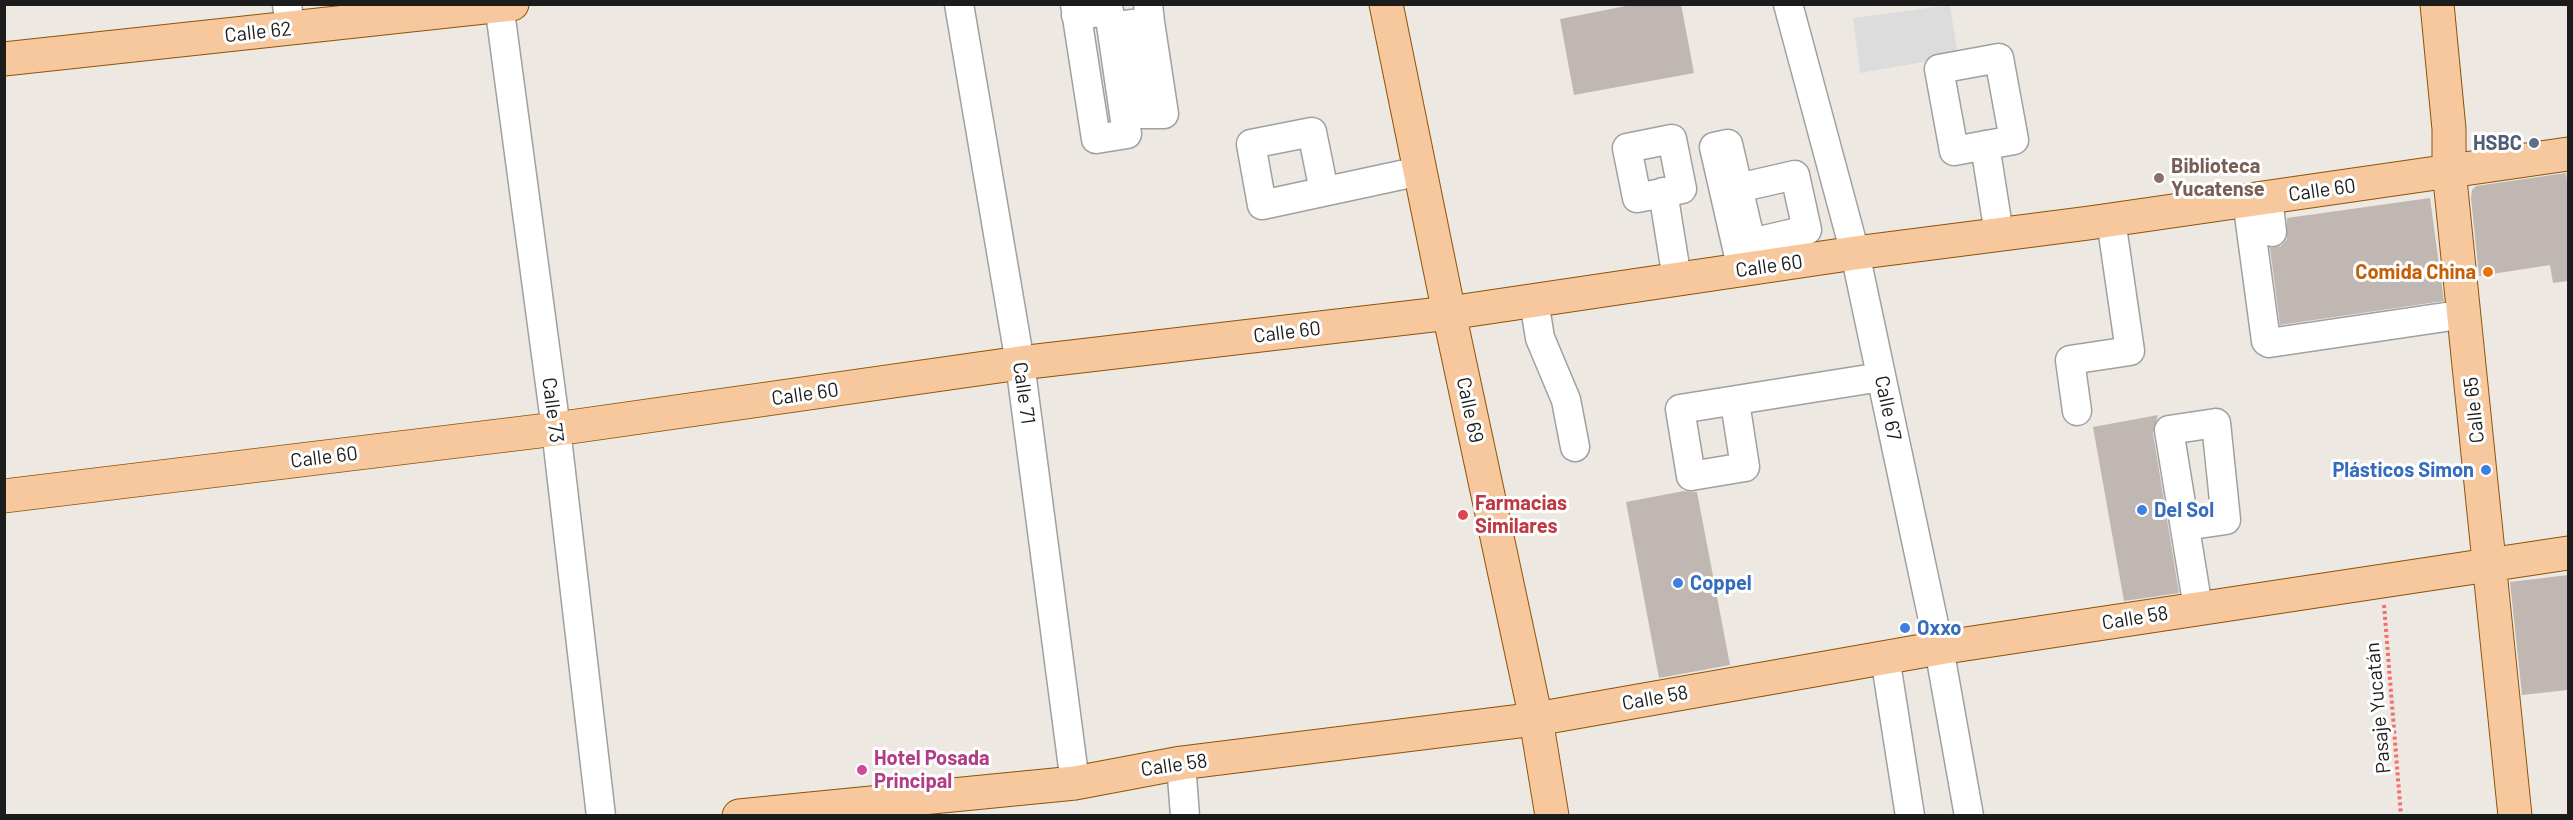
<!DOCTYPE html>
<meta charset="utf-8">
<style>
body{margin:0}
#map{position:relative;width:2573px;height:820px;overflow:hidden;background:#ede8e2;font-family:Barlow,sans-serif}
canvas{display:block}
.frame{position:absolute;inset:0;border:6px solid #1c1c1c;pointer-events:none}
</style>
<div id="map">
<canvas width="2573" height="820"></canvas>
<div class="frame"></div>
</div>
<script>
const ctx = document.querySelector('canvas').getContext('2d');
ctx.lineJoin = 'round';
function fillPath(path, color) {
  ctx.fillStyle = color;
  ctx.fill(path, 'evenodd');
}
function poly(rows) {
  const path = new Path2D();
  for (const r of rows) {
    path.moveTo(r[0], r[1]);
    for (let i = 2; i < r.length; i += 2) path.lineTo(r[i], r[i + 1]);
  }
  return path;
}
function trace(path, color, width, dash) {
  ctx.strokeStyle = color;
  ctx.lineWidth = width;
  ctx.lineCap = dash ? 'butt' : 'round';
  ctx.setLineDash(dash || []);
  ctx.stroke(path);
}
function drawText(font, color, halo, rows, align = 'center') {
  ctx.font = font + ' Barlow,sans-serif';
  ctx.lineWidth = 6;
  ctx.setLineDash([]);
  ctx.textBaseline = 'middle';
  ctx.strokeStyle = halo;
  ctx.fillStyle = color;
  for (const [text, x, y, turn = 0] of rows) {
    ctx.save();
    ctx.translate(x, y);
    ctx.rotate((+turn || 0) * Math.PI / 180);
    ctx.textAlign = isNaN(turn) ? turn : align;
    if (halo) ctx.strokeText(text, 0, 0);
    ctx.fillText(text, 0, 0);
    ctx.restore();
  }
}
fillPath(poly([
 [1950,5,1958,56,1860,73,1853,18]
]), '#dcdcdc');
fillPath(poly([
 [1636,4,1681,4,1694,73,1574,95,1560,19],
 [2566,173,2568,190,2568,281,2553,283,2550,265,2479,276,2471,198,2472,190,2476,186],
 [2430,198,2444,301,2280,325,2270,248,2281,246,2287,239,2287,218],
 [2158,415,2153,433,2179,593,2124,601,2093,427],
 [1684,491,1697,492,1730,665,1659,678,1626,502],
 [2568,575,2568,690,2522,695,2510,582]
]), '#c1b7b2');
const minor = poly([
 [287,4,290,28],
 [499,4,556,429,601,816],
 [959,4,1020,363,1075,783],
 [1075,4,1096,139,1127,134,1109,11,1076,15],
 [1148,4,1150,22,1164,114,1138,114,1125,25,1150,22],
 [1788,4,1855,253,1939,648,1969,816],
 [1999,58,2014,140,1954,151,1939,69,1999,58],
 [1672,139,1682,189,1637,198,1627,148,1672,139],
 [1985,145,1999,234],
 [1738,188,1795,175,1807,230,1751,243,1728,144,1714,147,1742,270],
 [1324,191,1312,132,1251,144,1262,205,1420,171],
 [1663,192,1677,279],
 [2268,197,2272,232],
 [2249,215,2266,341,2269,343,2452,316],
 [1534,301,1540,338,1566,400,1575,447],
 [1735,402,1745,467,1691,476,1680,409,1881,377],
 [2077,411,2070,360,2130,351,2111,220],
 [2185,526,2226,520,2216,423,2169,430,2198,608],
 [1885,657,1910,816],
 [1181,763,1185,816]
]);
const major = poly([
 [1386,4,1449,313,1536,719,1552,816],
 [2437,4,2449,129,2449,170,2515,816],
 [4,59,512,4],
 [4,496,556,429,1020,363,1449,313,1855,253,2089,223,2568,154],
 [739,816,1075,783,1181,763,1536,719,1939,648,2568,553]
]);
trace(minor, '#a0a0a0', 31);
trace(major, '#8d5407', 35);
trace(poly([
 [2384,605,2401,816]
]), '#f26f6d', 4, [3, 3]);
trace(minor, '#fff', 28);
trace(major, '#f7c89d', 33);
for (const [x, y, r, color] of [
 [2534,143,6,"#5c6f8a"],
 [2159,178,6,"#8d6e63"],
 [2488,272,6,"#e8710a"],
 [2486,470,6,"#3f7fe0"],
 [2142,510,6,"#3f7fe0"],
 [1463,515,6,"#e0444e"],
 [1678,583,6,"#3f7fe0"],
 [1905,628,6,"#3f7fe0"],
 [862,770,6,"#d1479c"]
]) {
  const dot = new Path2D();
  dot.arc(x, y, r, 0, 2 * Math.PI);
  ctx.fillStyle = color;
  ctx.fill(dot);
  trace(dot, '#fff', 2);
}
drawText('20px', '#1c1c1c', '#fff', [
 ["Calle 62",258,32,-6],
 ["Calle 60",2322,190,-8],
 ["Calle 60",1769,266,-8],
 ["Calle 60",1287,332,-7],
 ["Calle 71",1024,393,82],
 ["Calle 60",805,394,-8],
 ["Calle 67",1888,408,78],
 ["Calle 73",553,410,83],
 ["Calle 69",1470,410,78],
 ["Calle 65",2474,410,-96],
 ["Calle 60",324,457,-7],
 ["Calle 58",2135,618,-9],
 ["Calle 58",1655,698,-10],
 ["Pasaje Yucatán",2378,708,-95],
 ["Calle 58",1174,765,-8]
]);
drawText('bold 20px', '#4e5e75', '#fff', [
 ["HSBC",2522,143]
], 'right');
drawText('bold 20px', '#785e54', '#fff', [
 ["Biblioteca",2171,166],
 ["Yucatense",2171,189]
], 'left');
drawText('bold 20px', '#c56008', '#fff', [
 ["Comida China",2476,272]
], 'right');
drawText('bold 20px', '#366cbe', '#fff', [
 ["Plásticos Simon",2474,470,"right"],
 ["Del Sol",2154,510],
 ["Coppel",1690,583],
 ["Oxxo",1917,628]
], 'left');
drawText('bold 20px', '#be3a42', '#fff', [
 ["Farmacias",1475,503],
 ["Similares",1475,526]
], 'left');
drawText('bold 20px', '#b23c85', '#fff', [
 ["Hotel Posada",874,758],
 ["Principal",874,781]
], 'left');
</script>
